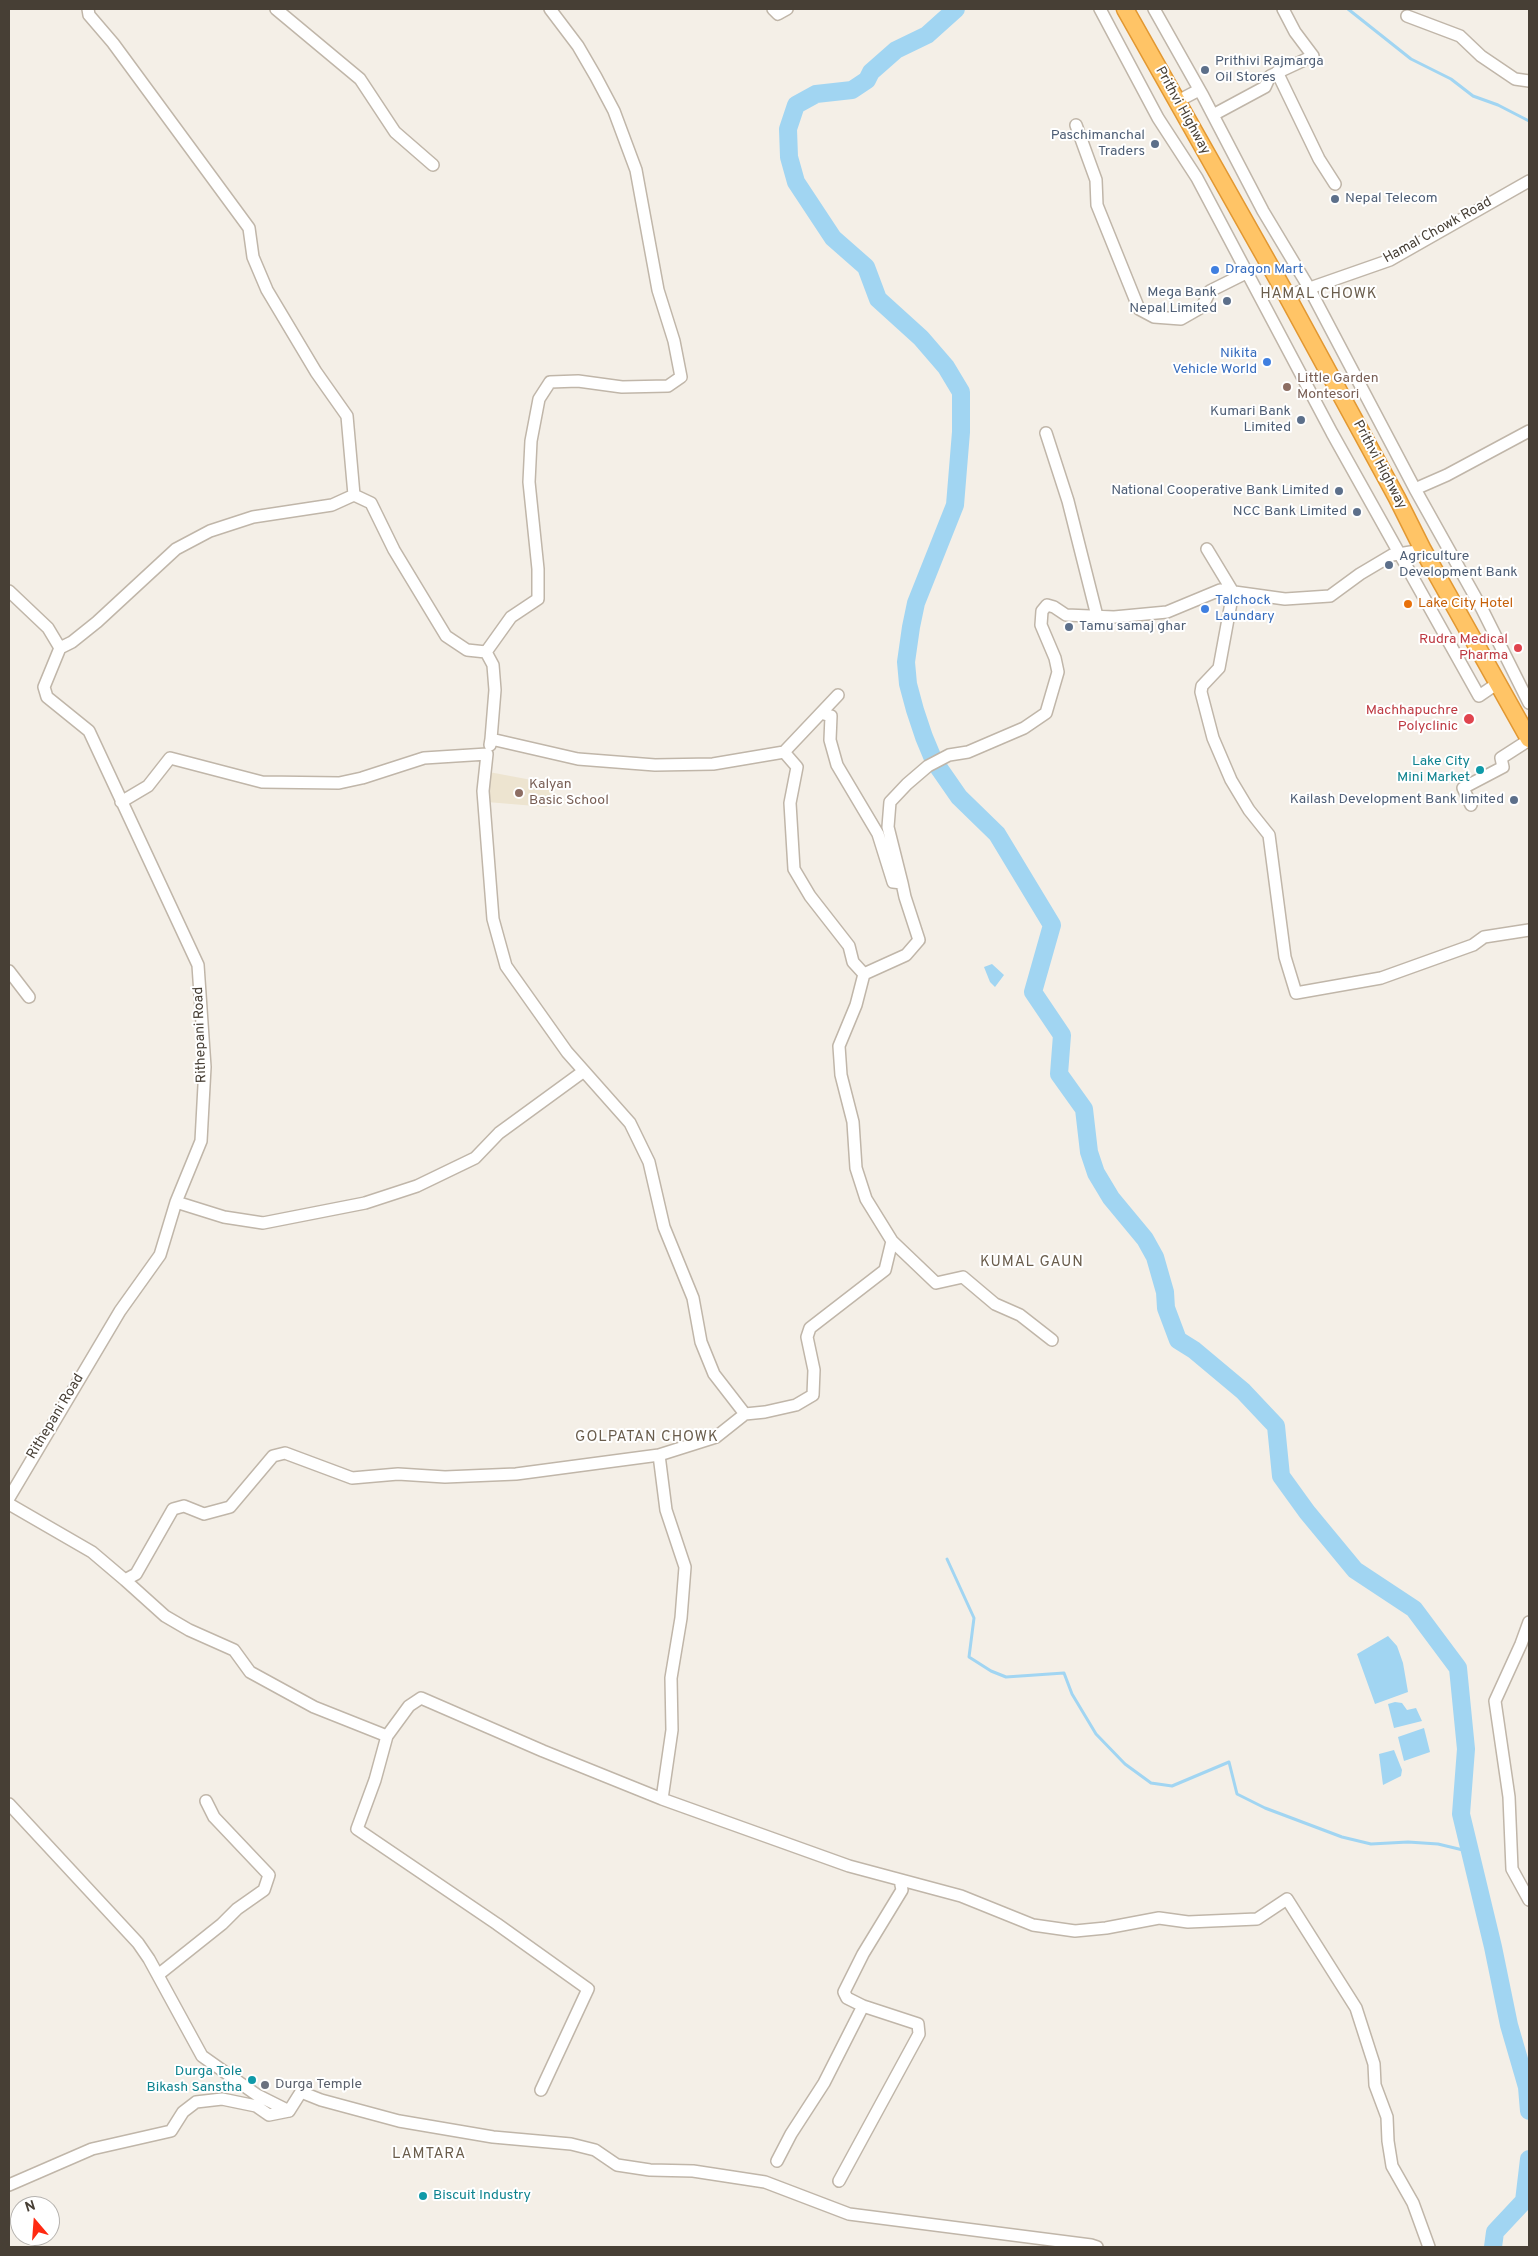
<!DOCTYPE html>
<style>
body{margin:0}
#map{position:relative;width:1538px;height:2256px;overflow:hidden;background:#f4efe7;font-family:Overpass,sans-serif}
canvas{display:block}
.frame{position:absolute;inset:0;border:10px solid #473f35;pointer-events:none}
.north{position:absolute;left:10px;top:2196px;width:50px;height:50px;box-sizing:border-box;background:#fff;border:1px solid #b5b2ae;border-radius:50%;rotate:342deg;font-size:14px;font-weight:700;line-height:20px;text-align:center;color:#473f35}
.north::after{content:'';display:block;margin:auto;width:18px;height:22px;background:#ff2a12;clip-path:polygon(50% 0,100% 100%,50% 72%,0 100%)}
</style>
<div id="map">
<canvas width="1538" height="2256"></canvas>
<div class="frame"></div>
<div class="north">N</div>
</div>
<script>
const ctx = document.querySelector('canvas').getContext('2d');
ctx.lineJoin = 'round';
function fillPath(path, color) {
  ctx.fillStyle = color;
  ctx.fill(path, 'evenodd');
}
function poly(rows) {
  const path = new Path2D();
  for (const r of rows) {
    path.moveTo(r[0], r[1]);
    for (let i = 2; i < r.length; i += 2) path.lineTo(r[i], r[i + 1]);
  }
  return path;
}
function trace(path, color, width, dash) {
  ctx.strokeStyle = color;
  ctx.lineWidth = width;
  ctx.lineCap = dash ? 'butt' : 'round';
  ctx.setLineDash(dash || []);
  ctx.stroke(path);
}
function drawText(font, color, halo, rows, align = 'center') {
  ctx.font = font + ' Overpass,sans-serif';
  ctx.lineWidth = 4;
  ctx.setLineDash([]);
  ctx.textBaseline = 'middle';
  ctx.strokeStyle = halo;
  ctx.fillStyle = color;
  for (const [text, x, y, turn = 0] of rows) {
    ctx.save();
    ctx.translate(x, y);
    ctx.rotate((+turn || 0) * Math.PI / 180);
    ctx.textAlign = isNaN(turn) ? turn : align;
    if (halo) ctx.strokeText(text, 0, 0);
    ctx.fillText(text, 0, 0);
    ctx.restore();
  }
}
fillPath(poly([
 [489,772,553,784,547,807,487,802]
]), '#ede4d0');
fillPath(poly([
 [992,964,1004,975,995,987,990,982,984,967],
 [1388,1636,1397,1646,1403,1663,1408,1692,1375,1704,1357,1654],
 [1395,1702,1402,1703,1407,1710,1416,1708,1422,1721,1394,1728,1388,1704],
 [1424,1728,1430,1752,1404,1761,1398,1737],
 [1394,1750,1402,1770,1401,1776,1383,1785,1379,1754]
]), '#a1d5f2');
trace(poly([
 [1348,9,1411,59,1451,79,1473,96,1498,105,1529,121],
 [947,1559,974,1618,969,1657,991,1671,1006,1677,1064,1673,1072,1694,1096,1734,1125,1764,1151,1783,1172,1786,1229,1762,1237,1794,1265,1808,1342,1837,1371,1844,1408,1842,1438,1844,1463,1850,1476,1874]
]), '#a1d5f2', 3);
trace(poly([
 [956,9,927,35,896,50,871,72,867,80,852,90,816,94,796,105,788,129,789,157,796,182,833,238,866,267,878,299,921,338,946,367,961,392,961,432,955,505,916,603,911,627,906,662,908,684,915,710,924,737,934,761,959,797,997,834,1052,925,1033,992,1062,1035,1059,1074,1084,1109,1089,1152,1096,1173,1111,1198,1145,1239,1155,1257,1165,1292,1166,1308,1178,1340,1194,1350,1243,1391,1276,1426,1281,1476,1307,1512,1355,1570,1414,1609,1458,1668,1466,1749,1461,1814,1493,1947,1509,2025,1527,2087,1529,2111],
 [1493,2247,1495,2232,1524,2201,1529,2159]
]), '#a1d5f2', 18);
const minor = poly([
 [88,9,89,15,113,43,249,228,253,257,267,290,316,372,347,416,354,495],
 [276,9,360,79,395,132,433,165],
 [773,9,778,14,787,9],
 [1100,9,1158,118,1197,178,1332,433,1479,696,1498,683],
 [1154,9,1203,96,1263,211,1308,286,1415,489,1482,609,1529,703],
 [1407,16,1460,36,1481,56,1515,79,1529,81],
 [1277,72,1319,159,1335,184],
 [1176,102,1199,90],
 [1213,115,1265,87,1270,76,1313,56,1295,32,1283,9],
 [1076,125,1096,180,1097,205,1139,309,1154,317,1181,319,1202,307,1210,291,1246,273],
 [1287,296,1390,260,1529,181],
 [1046,433,1068,501,1097,616],
 [1415,489,1447,475,1529,431],
 [1207,549,1233,592,1219,668,1202,686,1201,692,1213,738,1231,780,1249,810,1269,835,1285,957,1296,993,1381,978,1473,945,1484,937,1529,930],
 [9,591,48,628,60,648,44,687,47,697,89,731,198,965,205,1067,201,1141,176,1202,160,1255,120,1311,9,1498],
 [60,648,72,642,97,622,176,549,210,531,253,517,332,505,354,495,371,503,394,550,446,636,467,650,486,652,493,665,495,690,491,739],
 [486,652,511,617,538,599,538,569,529,482,531,441,539,399,550,382,578,381,622,387,668,386,681,377,674,341,658,290,636,170,614,111,596,77,578,46,550,9],
 [838,695,784,752,797,767,790,803,794,869,810,896,849,946,853,962,864,974,856,1005,839,1046,841,1075,853,1122,856,1168,866,1199,892,1241,936,1283,963,1277,995,1304,1020,1315,1052,1340],
 [821,713,831,716,830,740,837,765,878,834,893,882,902,883,905,897,919,940,906,955,864,974],
 [490,745,491,739,578,759,655,765,713,764,784,752],
 [1471,805,1463,788,1503,767,1501,758,1529,740],
 [902,883,888,827,890,802,907,784,928,766,949,755,968,752,1024,728,1046,713,1058,672,1055,658,1041,625,1042,611,1047,605,1054,607,1066,615,1114,617,1167,612,1220,590,1285,599,1330,596,1360,574,1392,555,1423,550],
 [9,971,29,997],
 [176,1202,224,1217,263,1223,365,1203,417,1186,475,1158,499,1133,584,1071],
 [745,1414,765,1412,796,1405,813,1395,814,1370,807,1337,810,1328,885,1270,892,1241],
 [659,1455,666,1510,685,1567,681,1618,671,1678,672,1730,662,1799],
 [9,1504,92,1552,125,1580,136,1574,173,1509,184,1506,204,1514,230,1507,273,1456,285,1453,352,1478,398,1474,445,1477,516,1474,659,1455,716,1437,745,1414,714,1374,701,1342,693,1298,664,1227,649,1162,630,1123,567,1052,506,966,493,919,483,791,487,754,424,758,362,778,339,783,262,782,170,758,148,786,121,802],
 [125,1580,165,1616,189,1630,234,1650,250,1672,314,1707,387,1736,409,1706,421,1698,543,1751,662,1799,849,1866,961,1896,1033,1925,1075,1931,1106,1928,1159,1918,1188,1922,1257,1919,1287,1899,1356,2008,1374,2064,1375,2085,1387,2117,1388,2141,1392,2166,1413,2203,1429,2247],
 [1529,1622,1521,1644,1495,1701,1509,1797,1512,1869,1529,1900],
 [387,1736,375,1780,357,1829,497,1924,588,1989,541,2090],
 [9,1804,138,1943,149,1959,202,2056,257,2095,289,2111,301,2092,321,2100,399,2121,493,2137,571,2144,595,2150,617,2165,650,2170,693,2171,765,2182,849,2214,1091,2245,1097,2247],
 [158,1975,222,1924,237,1909,264,1890,269,1875,214,1817,206,1801],
 [777,2161,791,2134,824,2083,863,2006,847,1998,844,1992,863,1954,902,1890,900,1880],
 [839,2181,919,2034,918,2024,863,2006],
 [9,2185,92,2149,171,2131,183,2112,196,2102,222,2099,256,2106,269,2115,289,2111]
]);
const highway = poly([
 [1125,9,1287,296,1397,498,1423,550,1529,739]
]);
trace(minor, '#c0b6a9', 14);
trace(highway, '#e29832', 19);
trace(minor, '#fff', 11);
trace(highway, '#ffc466', 16);
for (const [x, y, r, color] of [
 [1205,70,5,"#5c6f8a"],
 [1155,144,5,"#5c6f8a"],
 [1335,199,5,"#5c6f8a"],
 [1215,270,5,"#3f7fe0"],
 [1227,301,5,"#5c6f8a"],
 [1267,362,5,"#3f7fe0"],
 [1287,387,5,"#8d6e63"],
 [1301,420,5,"#5c6f8a"],
 [1339,491,5,"#5c6f8a"],
 [1357,512,5,"#5c6f8a"],
 [1389,565,5,"#5c6f8a"],
 [1408,604,5,"#e8710a"],
 [1205,609,5,"#3f7fe0"],
 [1069,627,5,"#5c6f8a"],
 [1518,648,5,"#e0444e"],
 [1469,719,6,"#e0444e"],
 [1480,770,5,"#0f9aa8"],
 [519,793,5,"#8d6e63"],
 [1514,800,5,"#5c6f8a"],
 [252,2080,5,"#0f9aa8"],
 [265,2085,5,"#6b7280"],
 [423,2196,5,"#0f9aa8"]
]) {
  const dot = new Path2D();
  dot.arc(x, y, r, 0, 2 * Math.PI);
  ctx.fillStyle = color;
  ctx.fill(dot);
  trace(dot, '#fff', 2);
}
drawText('14px', '#4e5e75', '#fff', [
 ["Prithivi Rajmarga",1215,62,"left"],
 ["Oil Stores",1215,78,"left"],
 ["Paschimanchal",1145,136],
 ["Traders",1145,152],
 ["Nepal Telecom",1345,199,"left"],
 ["Mega Bank",1217,293],
 ["Nepal Limited",1217,309],
 ["Kumari Bank",1291,412],
 ["Limited",1291,428],
 ["National Cooperative Bank Limited",1329,491],
 ["NCC Bank Limited",1347,512],
 ["Agriculture",1399,557,"left"],
 ["Development Bank",1399,573,"left"],
 ["Tamu samaj ghar",1079,627,"left"],
 ["Kailash Development Bank limited",1504,800]
], 'right');
drawText('14px', '#473f35', '#fff', [
 ["Prithvi Highway",1182,111,61],
 ["Hamal Chowk Road",1438,231,-29],
 ["Prithvi Highway",1379,465,62],
 ["Rithepani Road",201,1035,-92],
 ["Rithepani Road",56,1417,-59]
]);
drawText('14px', '#366cbe', '#fff', [
 ["Dragon Mart",1225,270],
 ["Nikita",1257,354,"right"],
 ["Vehicle World",1257,370,"right"],
 ["Talchock",1215,601],
 ["Laundary",1215,617]
], 'left');
drawText('14px', '#785e54', '#fff', [
 ["Little Garden",1297,379],
 ["Montesori",1297,395],
 ["Kalyan",529,785],
 ["Basic School",529,801]
], 'left');
drawText('14px', '#c56008', '#fff', [
 ["Lake City Hotel",1418,604]
], 'left');
drawText('14px', '#be3a42', '#fff', [
 ["Rudra Medical",1508,640],
 ["Pharma",1508,656],
 ["Machhapuchre",1458,711],
 ["Polyclinic",1458,727]
], 'right');
drawText('14px', '#0d838f', '#fff', [
 ["Lake City",1470,762],
 ["Mini Market",1470,778],
 ["Durga Tole",242,2072],
 ["Bikash Sanstha",242,2088],
 ["Biscuit Industry",433,2196,"left"]
], 'right');
drawText('14px', '#5b616d', '#fff', [
 ["Durga Temple",275,2085]
], 'left');
ctx.letterSpacing = '1px';
drawText('15px', '#6a5d4c', '#fff', [
 ["HAMAL CHOWK",1319,295],
 ["KUMAL GAUN",1032,1263],
 ["GOLPATAN CHOWK",647,1438],
 ["LAMTARA",429,2155]
]);
ctx.letterSpacing = '0px';
</script>
